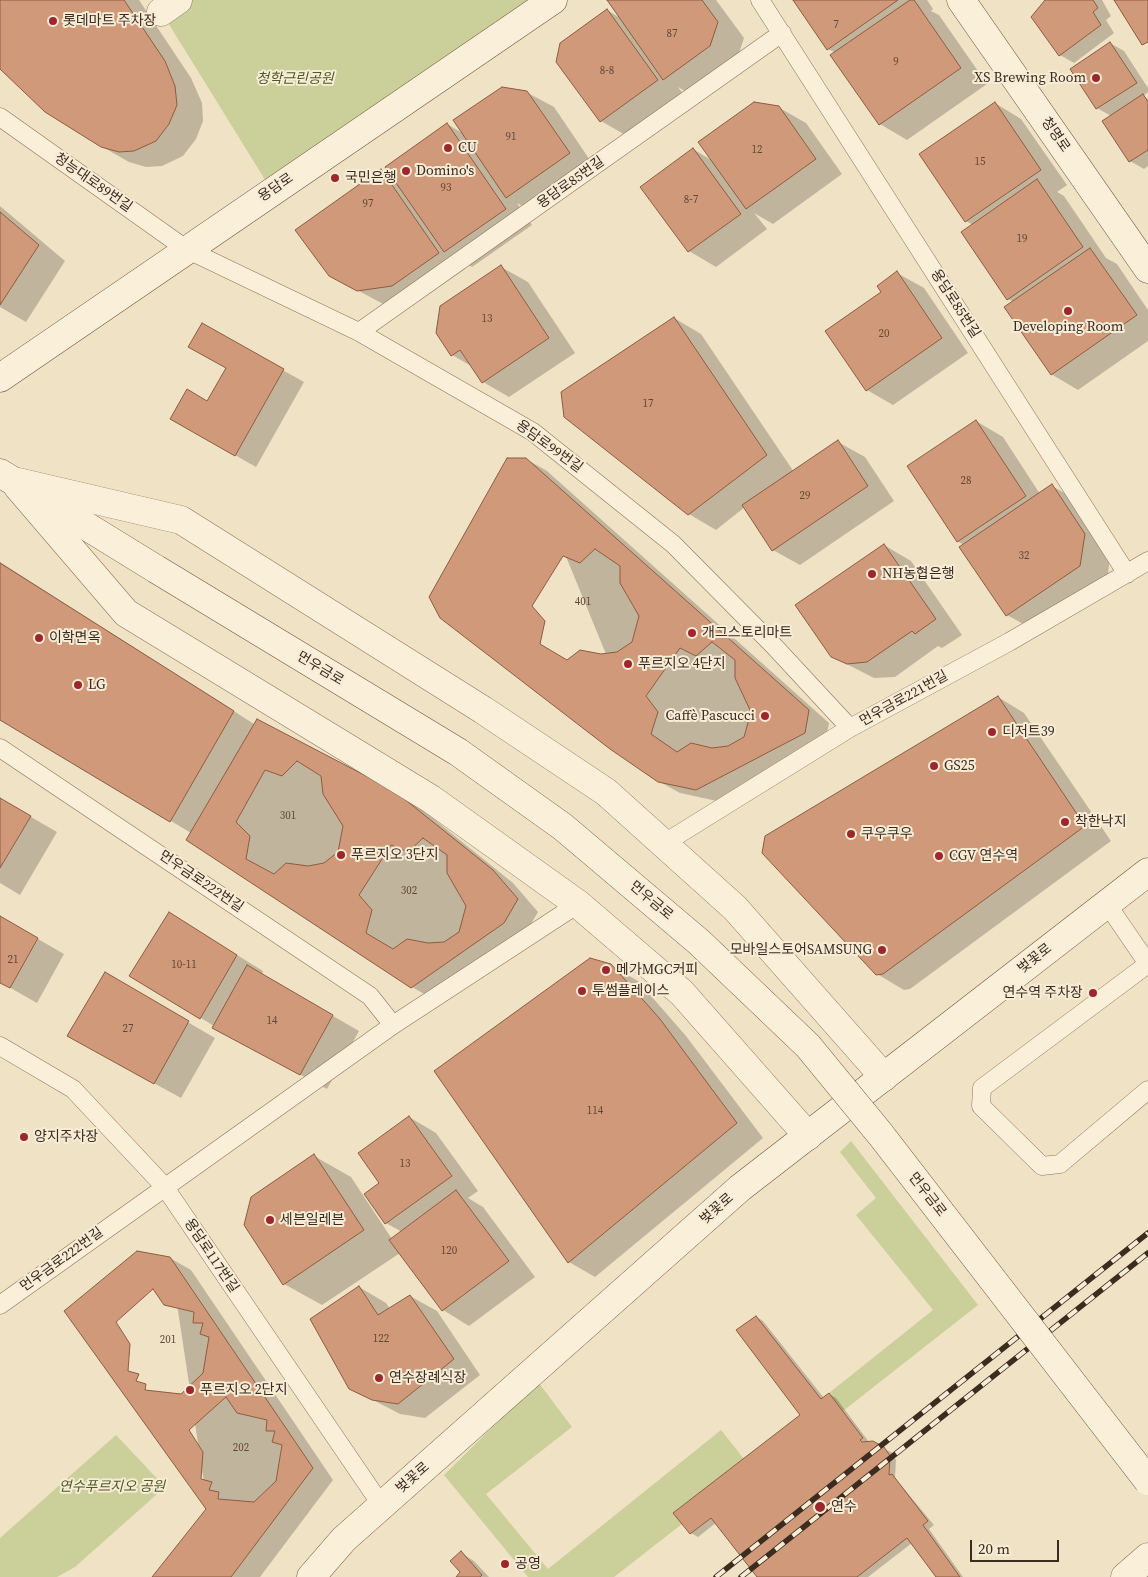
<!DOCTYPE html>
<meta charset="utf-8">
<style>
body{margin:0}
#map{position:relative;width:1148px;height:1577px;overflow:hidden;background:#f0e2c5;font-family:"Source Serif 4",serif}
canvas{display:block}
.scale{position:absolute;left:970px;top:1540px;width:89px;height:22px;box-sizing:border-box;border:2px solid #3c2c1f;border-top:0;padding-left:6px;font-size:15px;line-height:18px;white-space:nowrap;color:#3c2c1f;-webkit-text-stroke:4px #f7ecd6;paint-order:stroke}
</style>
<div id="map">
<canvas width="1148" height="1577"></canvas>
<div class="scale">20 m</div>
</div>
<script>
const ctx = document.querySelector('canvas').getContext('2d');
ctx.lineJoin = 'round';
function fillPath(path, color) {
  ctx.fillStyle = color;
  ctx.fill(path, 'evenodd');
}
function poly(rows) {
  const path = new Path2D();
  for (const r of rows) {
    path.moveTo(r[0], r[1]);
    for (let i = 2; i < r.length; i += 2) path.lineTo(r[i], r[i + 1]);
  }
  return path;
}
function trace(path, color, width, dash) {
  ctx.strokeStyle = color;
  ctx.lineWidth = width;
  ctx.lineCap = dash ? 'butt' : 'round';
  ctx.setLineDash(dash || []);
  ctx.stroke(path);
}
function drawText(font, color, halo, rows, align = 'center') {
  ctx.font = font + ' "Source Serif 4","Noto Sans KR",serif';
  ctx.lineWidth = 4;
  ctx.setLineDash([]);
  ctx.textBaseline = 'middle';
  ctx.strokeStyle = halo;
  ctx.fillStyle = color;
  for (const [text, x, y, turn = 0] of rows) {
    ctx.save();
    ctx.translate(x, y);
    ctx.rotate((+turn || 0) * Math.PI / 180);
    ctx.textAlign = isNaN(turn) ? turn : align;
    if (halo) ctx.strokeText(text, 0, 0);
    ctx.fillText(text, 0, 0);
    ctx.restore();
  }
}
fillPath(poly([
 [154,0,541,0,272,191],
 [851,1141,978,1305,843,1411,829,1393,933,1310,856,1215,876,1198,840,1152],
 [538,1382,572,1427,486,1494,548,1569,721,1430,744,1459,674,1512,682,1524,614,1577,528,1577,444,1475],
 [116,1435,165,1487,75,1567,57,1577,0,1577,0,1538]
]), '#cbcf99');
fillPath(poly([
 [0,0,139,0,191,78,202,103,203,121,196,139,183,156,162,166,146,167,129,162,101,146,0,67],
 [609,0,716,0,744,38,736,62,690,94,678,87,684,95,627,136,601,121,607,10,622,19],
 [794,0,927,0,933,9,931,11,939,15,987,84,907,140,880,124,836,53,828,49],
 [1046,0,1102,0,1111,16,1106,20,1114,33,1074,63,1060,55],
 [1110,43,1124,51,1148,88,1148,92,1143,96,1148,99,1148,166,1144,169,1130,161,1111,116,1097,108,1072,69],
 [526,92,554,107,596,169,533,212,517,203,532,225,472,267,458,259,465,269,419,301,385,305,329,275,381,170,394,178,447,124,464,134],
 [995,103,1021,119,1067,185,1057,192,1064,196,1106,258,1117,264,1148,310,1148,341,1078,390,1051,374,1014,302,1008,299,973,225,966,221],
 [778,107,806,123,842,174,773,224,754,213,767,229,716,267,689,251,642,187,693,149,713,161],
 [0,206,65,261,26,322,0,307],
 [501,267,528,282,575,353,509,397,483,382,473,367,452,355],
 [897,273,924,288,968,353,893,405,867,390,883,292],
 [674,318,701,334,794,472,838,442,865,457,894,501,800,565,773,550,745,507,716,530,689,514],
 [202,325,304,382,256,467,171,419,208,403,227,368],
 [976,421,1003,437,1040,494,1052,486,1079,501,1111,550,1107,581,1034,630,1007,615,964,545,957,541],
 [526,459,547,471,829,723,825,745,717,801,680,793,658,781],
 [884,545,911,561,962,635,942,648,938,646,895,677,874,678,831,656],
 [0,562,254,724,257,721,414,803,513,883,538,912,525,934,433,999,412,987,191,833,0,718],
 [998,697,1024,713,1111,841,910,989,904,990,877,974],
 [0,799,57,832,20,895,0,883],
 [169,913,263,971,262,975,359,1031,327,1089,213,1028,214,1026,131,975],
 [0,917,64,954,37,1003,0,982],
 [610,965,638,981,686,1036,763,1138,595,1277,569,1262],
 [105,974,215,1038,181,1098,95,1051],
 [409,1117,436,1133,478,1191,468,1198,483,1207,535,1277,469,1326,443,1310,400,1253,322,1305,284,1284,314,1156,351,1177,392,1239,402,1232,386,1223],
 [170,1258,191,1270,333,1480,260,1577,153,1577,208,1509],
 [359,1287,386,1303,390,1309,410,1296,437,1311,480,1375,425,1418,400,1414,350,1388],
 [757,1317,763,1321,824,1398,829,1394,836,1398,869,1442,891,1452,896,1460,895,1478,934,1525,929,1529,963,1577,937,1577,912,1543,868,1577,759,1577,717,1522,698,1537,691,1533,675,1513,802,1415],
 [461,1553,474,1561,489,1577,457,1577,462,1573]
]), '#0003');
const building = poly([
 [0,0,124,0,165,61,175,86,177,105,169,124,156,141,134,151,119,152,101,147,45,112,0,69,0,0],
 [607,0,702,0,718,22,710,46,663,80,607,0],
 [793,0,898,0,827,50,793,0],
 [910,0,914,0,961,68,879,125,830,55,910,0],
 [1045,0,1093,0,1098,8,1093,12,1101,25,1059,56,1031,17,1045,0],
 [1114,0,1148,0,1148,42,1142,45,1114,0],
 [607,9,658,80,600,122,556,62,560,43,607,9],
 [1110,42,1137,83,1096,109,1070,69,1110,42],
 [502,87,527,91,570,153,506,198,453,120,502,87],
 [1143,94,1148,102,1148,150,1129,162,1102,121,1143,94],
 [754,102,779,106,816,159,746,209,698,142,754,102],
 [995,102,1041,170,965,222,919,154,995,102],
 [447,123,506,209,444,252,385,167,447,123],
 [693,148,741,214,688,252,640,187,693,148],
 [381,169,439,253,392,286,357,291,329,276,295,230,381,169],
 [1037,179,1083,247,1007,300,961,232,1037,179],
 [0,212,39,245,0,305,0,212],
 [1090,248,1137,315,1051,375,1004,307,1090,248],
 [501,265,549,338,482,383,460,350,451,356,436,333,440,306,501,265],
 [897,271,942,338,866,391,825,331,881,292,877,286,897,271],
 [674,317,767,455,688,515,564,417,561,392,674,317],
 [202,323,284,369,235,456,170,419,187,389,207,401,226,368,188,347,202,323],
 [976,420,1026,496,957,542,907,466,976,420],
 [838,440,868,486,772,551,742,505,838,440],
 [507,458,526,458,809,710,805,733,696,790,658,782,610,749,440,618,429,597,507,458],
 [1052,484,1085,534,1080,566,1006,616,959,547,1052,484],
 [884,544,936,619,915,634,912,631,867,662,847,664,831,657,795,605,884,544],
 [595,549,620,566,620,583,639,616,632,642,617,652,601,654,580,650,567,660,540,644,545,621,532,606,563,556,580,563,595,549],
 [0,563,234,711,170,822,0,720,0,563],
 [712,642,735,660,735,678,751,712,744,737,728,746,712,748,691,743,677,752,651,734,658,712,646,696,680,648,696,656,712,642],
 [998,696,1085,826,883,974,876,975,762,853,765,836,998,696],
 [257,719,393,790,493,870,518,899,504,923,411,988,186,840,257,719],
 [297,761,321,776,323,794,343,826,338,852,324,863,308,866,286,863,274,874,246,859,250,836,236,822,265,770,282,776,297,761],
 [0,798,31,816,0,868,0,798],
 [423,838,447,855,447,873,466,906,459,932,444,942,428,943,407,939,393,949,366,933,372,910,359,895,391,845,408,852,423,838],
 [169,912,237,955,200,1019,129,976,169,912],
 [0,916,38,938,10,988,0,983,0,916],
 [590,958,611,964,660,1019,737,1123,568,1263,434,1071,590,958],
 [247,965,333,1015,300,1075,212,1028,247,965],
 [105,972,189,1021,154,1084,67,1036,105,972],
 [409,1116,452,1176,385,1224,364,1194,379,1183,358,1153,409,1116],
 [314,1154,364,1230,283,1285,244,1225,251,1197,314,1154],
 [456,1190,509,1261,442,1311,389,1240,456,1190],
 [137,1251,170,1257,313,1468,231,1577,152,1577,206,1509,64,1311,137,1251],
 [359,1286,378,1315,410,1295,454,1359,398,1404,372,1400,349,1389,310,1319,359,1286],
 [153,1289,164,1305,194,1312,193,1323,203,1323,200,1334,209,1337,203,1373,181,1394,145,1390,146,1384,136,1381,139,1374,128,1371,130,1344,116,1322,153,1289],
 [756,1316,821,1399,829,1393,863,1438,860,1440,862,1442,873,1441,884,1447,890,1456,889,1475,892,1474,928,1521,923,1525,960,1577,936,1577,907,1538,857,1577,757,1577,711,1518,690,1534,673,1513,800,1415,736,1330,756,1316],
 [226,1397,237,1413,267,1420,266,1431,275,1431,272,1442,282,1445,276,1481,254,1502,218,1499,219,1492,209,1490,212,1482,201,1479,203,1452,189,1430,226,1397],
 [461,1551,482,1575,480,1577,456,1577,460,1572,450,1561,461,1551]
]);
fillPath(building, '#d09a7a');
trace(building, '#8d5b3f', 1);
const lane = poly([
 [760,0,1127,574],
 [0,117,186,249,359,332,533,432,673,544,773,645,850,728],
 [359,332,782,33],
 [0,748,370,996,393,1025],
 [663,844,850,728,1009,642,1148,561],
 [1107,904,1148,964],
 [1148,964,982,1088,981,1106,1042,1166,1060,1164,1148,1090],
 [0,1046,73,1089,164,1186,382,1506],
 [0,1305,393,1025,578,904]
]);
const street = poly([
 [161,12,178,0],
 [18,482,181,520,483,710,606,792,735,908,884,1077],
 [18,487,126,613,431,799,578,904,682,993,808,1136],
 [1125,1577,1148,1557]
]);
const secondary = poly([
 [961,0,1148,269],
 [0,378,553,0],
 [0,473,156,569],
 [311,1577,344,1539,740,1188,1148,872]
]);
trace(lane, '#8d735a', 19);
trace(street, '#8d735a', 29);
trace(secondary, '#6e543d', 29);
trace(lane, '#faefd9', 18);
trace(street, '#faefd9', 28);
trace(secondary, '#faefd9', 28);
const rail = poly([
 [716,1577,1148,1233],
 [741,1577,1148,1253]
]);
trace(rail, '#3c2c1f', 5.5);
trace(rail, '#f7ecd6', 4, [11]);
const secondaryBridge = poly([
 [156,569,458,752,563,827,699,942,808,1046,881,1135,1148,1481]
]);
trace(secondaryBridge, '#6e543d', 29, []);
trace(secondaryBridge, '#faefd9', 28);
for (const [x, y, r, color] of [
 [53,21,5,"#9e272d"],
 [1096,78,5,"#9e272d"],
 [448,148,5,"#9e272d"],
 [406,171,5,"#9e272d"],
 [335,178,5,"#9e272d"],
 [1068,311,5,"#9e272d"],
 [872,574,5,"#9e272d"],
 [692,633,5,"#9e272d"],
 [39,638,5,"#9e272d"],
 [628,664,5,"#9e272d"],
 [78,685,5,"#9e272d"],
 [765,716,5,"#9e272d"],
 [992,732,5,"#9e272d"],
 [934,766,5,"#9e272d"],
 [1065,822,5,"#9e272d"],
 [851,834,5,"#9e272d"],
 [341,855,5,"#9e272d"],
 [939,856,5,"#9e272d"],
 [882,950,5,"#9e272d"],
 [606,970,5,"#9e272d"],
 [582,991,5,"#9e272d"],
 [1093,993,5,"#9e272d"],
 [24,1137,5,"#9e272d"],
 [270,1220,5,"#9e272d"],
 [379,1378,5,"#9e272d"],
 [190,1390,5,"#9e272d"],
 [820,1507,6,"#9e272d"],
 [505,1564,5,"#9e272d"]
]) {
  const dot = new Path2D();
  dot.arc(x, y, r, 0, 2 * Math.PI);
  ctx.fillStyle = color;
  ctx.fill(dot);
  trace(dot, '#f7ecd6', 2);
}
drawText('11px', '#614836', null, [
 ["7",836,25],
 ["87",672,34],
 ["9",896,62],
 ["8-8",607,71],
 ["91",511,137],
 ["12",757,150],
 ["15",980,162],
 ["93",446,188],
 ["8-7",691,200],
 ["97",368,204],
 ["19",1022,239],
 ["13",487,319],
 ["20",884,334],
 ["17",648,404],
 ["28",966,481],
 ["29",805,496],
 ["32",1024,556],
 ["401",583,602],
 ["301",288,816],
 ["302",409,891],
 ["21",13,960],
 ["10-11",184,965],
 ["14",272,1021],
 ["27",128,1029],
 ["114",595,1111],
 ["13",405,1164],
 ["120",449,1251],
 ["122",381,1339],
 ["201",168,1340],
 ["202",241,1448]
]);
drawText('14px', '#3c2c1f', '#f7ecd6', [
 ["롯데마트 주차장",63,21],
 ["XS Brewing Room",1086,78,"right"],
 ["CU",458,148],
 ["Domino's",416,171],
 ["국민은행",345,178],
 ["Developing Room",1068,327,"center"],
 ["NH농협은행",882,574],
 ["개그스토리마트",702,633],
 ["이학면옥",49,638],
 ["푸르지오 4단지",638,664],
 ["LG",88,685],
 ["Caffè Pascucci",755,716,"right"],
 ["디저트39",1002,732],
 ["GS25",944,766],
 ["착한낙지",1075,822],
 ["쿠우쿠우",861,834],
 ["푸르지오 3단지",351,855],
 ["CGV 연수역",949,856],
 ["모바일스토어SAMSUNG",872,950,"right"],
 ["메가MGC커피",616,970],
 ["투썸플레이스",592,991],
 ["연수역 주차장",1083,993,"right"],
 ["양지주차장",34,1137],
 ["세븐일레븐",280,1220],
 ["연수장례식장",389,1378],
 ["푸르지오 2단지",200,1390],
 ["연수",831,1507],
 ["공영",515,1564]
], 'left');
drawText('italic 14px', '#4e5924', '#f7ecd6', [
 ["청학근린공원",295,79],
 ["연수푸르지오 공원",112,1487]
]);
drawText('14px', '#3c2c1f', '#f7ecd6', [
 ["청명로",1055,135,55],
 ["청능대로89번길",93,183,35],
 ["용담로85번길",571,183,-35],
 ["용담로",276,188,-34],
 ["용담로85번길",955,304,57],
 ["용담로99번길",549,447,36],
 ["먼우금로",320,669,31],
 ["먼우금로221번길",904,699,-29],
 ["먼우금로222번길",201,882,34],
 ["먼우금로",651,901,40],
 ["벚꽃로",1035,959,-38],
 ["먼우금로",927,1195,52],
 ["벚꽃로",717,1209,-41],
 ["용담로117번길",211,1256,56],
 ["먼우금로222번길",62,1260,-36],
 ["벚꽃로",413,1478,-41]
]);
</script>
